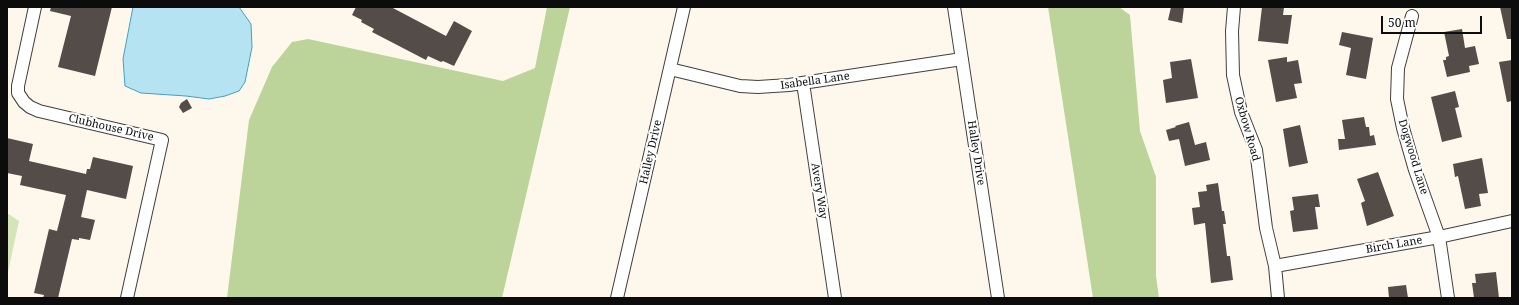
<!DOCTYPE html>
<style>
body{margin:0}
#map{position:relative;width:1519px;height:305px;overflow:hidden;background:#fef8ec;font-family:"Noto Serif",serif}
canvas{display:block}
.frame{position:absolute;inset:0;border:8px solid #0c0c0c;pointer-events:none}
.scale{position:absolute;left:1381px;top:16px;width:101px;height:18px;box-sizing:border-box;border:2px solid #0c0c0c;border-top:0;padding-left:5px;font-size:12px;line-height:14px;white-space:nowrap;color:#0c0c0c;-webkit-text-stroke:3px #fff;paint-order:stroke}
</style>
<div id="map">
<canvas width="1519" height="305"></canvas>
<div class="frame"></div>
<div class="scale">50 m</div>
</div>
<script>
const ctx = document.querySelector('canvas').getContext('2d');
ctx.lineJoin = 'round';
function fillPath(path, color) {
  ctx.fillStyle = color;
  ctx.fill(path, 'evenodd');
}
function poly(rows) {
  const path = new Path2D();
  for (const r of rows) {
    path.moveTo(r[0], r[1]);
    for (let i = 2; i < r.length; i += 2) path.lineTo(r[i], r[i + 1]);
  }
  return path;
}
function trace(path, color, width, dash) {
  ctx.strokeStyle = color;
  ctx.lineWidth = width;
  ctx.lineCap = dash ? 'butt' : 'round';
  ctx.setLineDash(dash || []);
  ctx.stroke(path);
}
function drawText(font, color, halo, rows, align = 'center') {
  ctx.font = font + ' "Noto Serif",serif';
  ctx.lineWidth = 4;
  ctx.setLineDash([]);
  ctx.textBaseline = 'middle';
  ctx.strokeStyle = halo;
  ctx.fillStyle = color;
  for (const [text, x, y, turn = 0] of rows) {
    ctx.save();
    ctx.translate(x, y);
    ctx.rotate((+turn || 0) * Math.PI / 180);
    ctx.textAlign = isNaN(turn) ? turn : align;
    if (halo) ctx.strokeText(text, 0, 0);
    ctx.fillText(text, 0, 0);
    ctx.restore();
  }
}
fillPath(poly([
 [7,213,19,221,7,277]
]), '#d6e5b9');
fillPath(poly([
 [547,7,570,7,502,298,227,298,249,120,272,67,292,42,308,39,503,81,535,68],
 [1048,7,1119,7,1130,15,1140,131,1156,177,1156,276,1159,298,1093,298]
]), '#bcd499');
const water = poly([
 [133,7,239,7,251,24,252,47,245,82,239,91,225,96,209,99,186,96,141,93,125,86,123,59,133,7]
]);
fillPath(water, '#b5e3f1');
trace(water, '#41a1c2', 1);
fillPath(poly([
 [51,7,112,7,95,76,58,67,71,16,50,11],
 [356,7,391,7,446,36,454,21,472,31,454,66,443,61,441,62,428,56,426,60,372,32,374,29,361,22,362,20,352,15],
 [1171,7,1184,7,1182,23,1168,20],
 [1262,7,1284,7,1283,15,1292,15,1288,44,1258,41],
 [1500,7,1512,7,1512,39,1507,39],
 [1462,29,1465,48,1475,46,1479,64,1469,66,1470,72,1447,77,1443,60,1446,60,1446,57,1449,56,1444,32],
 [1342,32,1373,38,1366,79,1346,75,1351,48,1339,45],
 [1287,57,1287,62,1298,60,1302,83,1294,84,1297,98,1276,102,1268,60],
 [1191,59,1198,98,1166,103,1163,80,1172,78,1170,62],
 [1512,60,1512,101,1507,102,1499,62],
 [1455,91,1459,107,1455,108,1462,137,1442,142,1431,97],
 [187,99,192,108,183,113,179,107,181,103],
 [1364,117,1366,127,1369,127,1370,136,1374,135,1376,145,1339,150,1338,139,1345,139,1342,120],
 [1189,122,1195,145,1206,142,1210,160,1185,166,1179,139,1169,141,1166,130,1176,127,1175,126],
 [1300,125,1308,163,1289,167,1283,129],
 [7,138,33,144,29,161,86,174,87,169,90,169,93,157,133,166,126,199,87,190,81,217,95,220,90,240,79,238,79,240,72,239,58,298,43,298,44,295,34,293,49,229,57,231,66,195,20,185,22,176,7,173],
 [1482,158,1488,193,1479,194,1481,206,1465,209,1458,176,1455,177,1453,164],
 [1378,172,1394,216,1367,226,1361,203,1365,201,1357,179],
 [1218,183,1222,211,1224,211,1226,224,1223,224,1227,256,1230,256,1233,280,1211,283,1205,223,1194,225,1192,208,1200,207,1198,192,1207,191,1206,185],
 [1318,194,1320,207,1315,207,1318,229,1293,232,1290,211,1294,210,1292,197],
 [1496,272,1499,298,1474,298,1472,283,1476,283,1475,274],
 [1406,285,1408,298,1389,298,1388,287]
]), '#534c49');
const minor = poly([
 [35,7,18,86,18,93,24,102,30,107,39,111,162,140,127,298],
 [954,7,998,298],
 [1234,7,1232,31,1233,75,1241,112,1256,150,1266,228,1275,266,1278,298],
 [1412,16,1398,68,1397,99,1403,128,1415,170,1439,237,1448,298],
 [670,69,740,86,758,87,789,85,962,59],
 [803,83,835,298],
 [1275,266,1439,237,1512,221],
 [617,298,684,7]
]);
trace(minor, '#3f3f3f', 14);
trace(minor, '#fff', 12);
drawText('11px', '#0c0c0c', '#fff', [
 ["Isabella Lane",815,81,-8],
 ["Clubhouse Drive",111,128,13],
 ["Oxbow Road",1247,129,74],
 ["Halley Drive",651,152,-77],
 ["Halley Drive",976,153,81],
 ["Dogwood Lane",1413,157,73],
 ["Avery Way",819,191,81],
 ["Birch Lane",1394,245,-10]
]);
</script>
